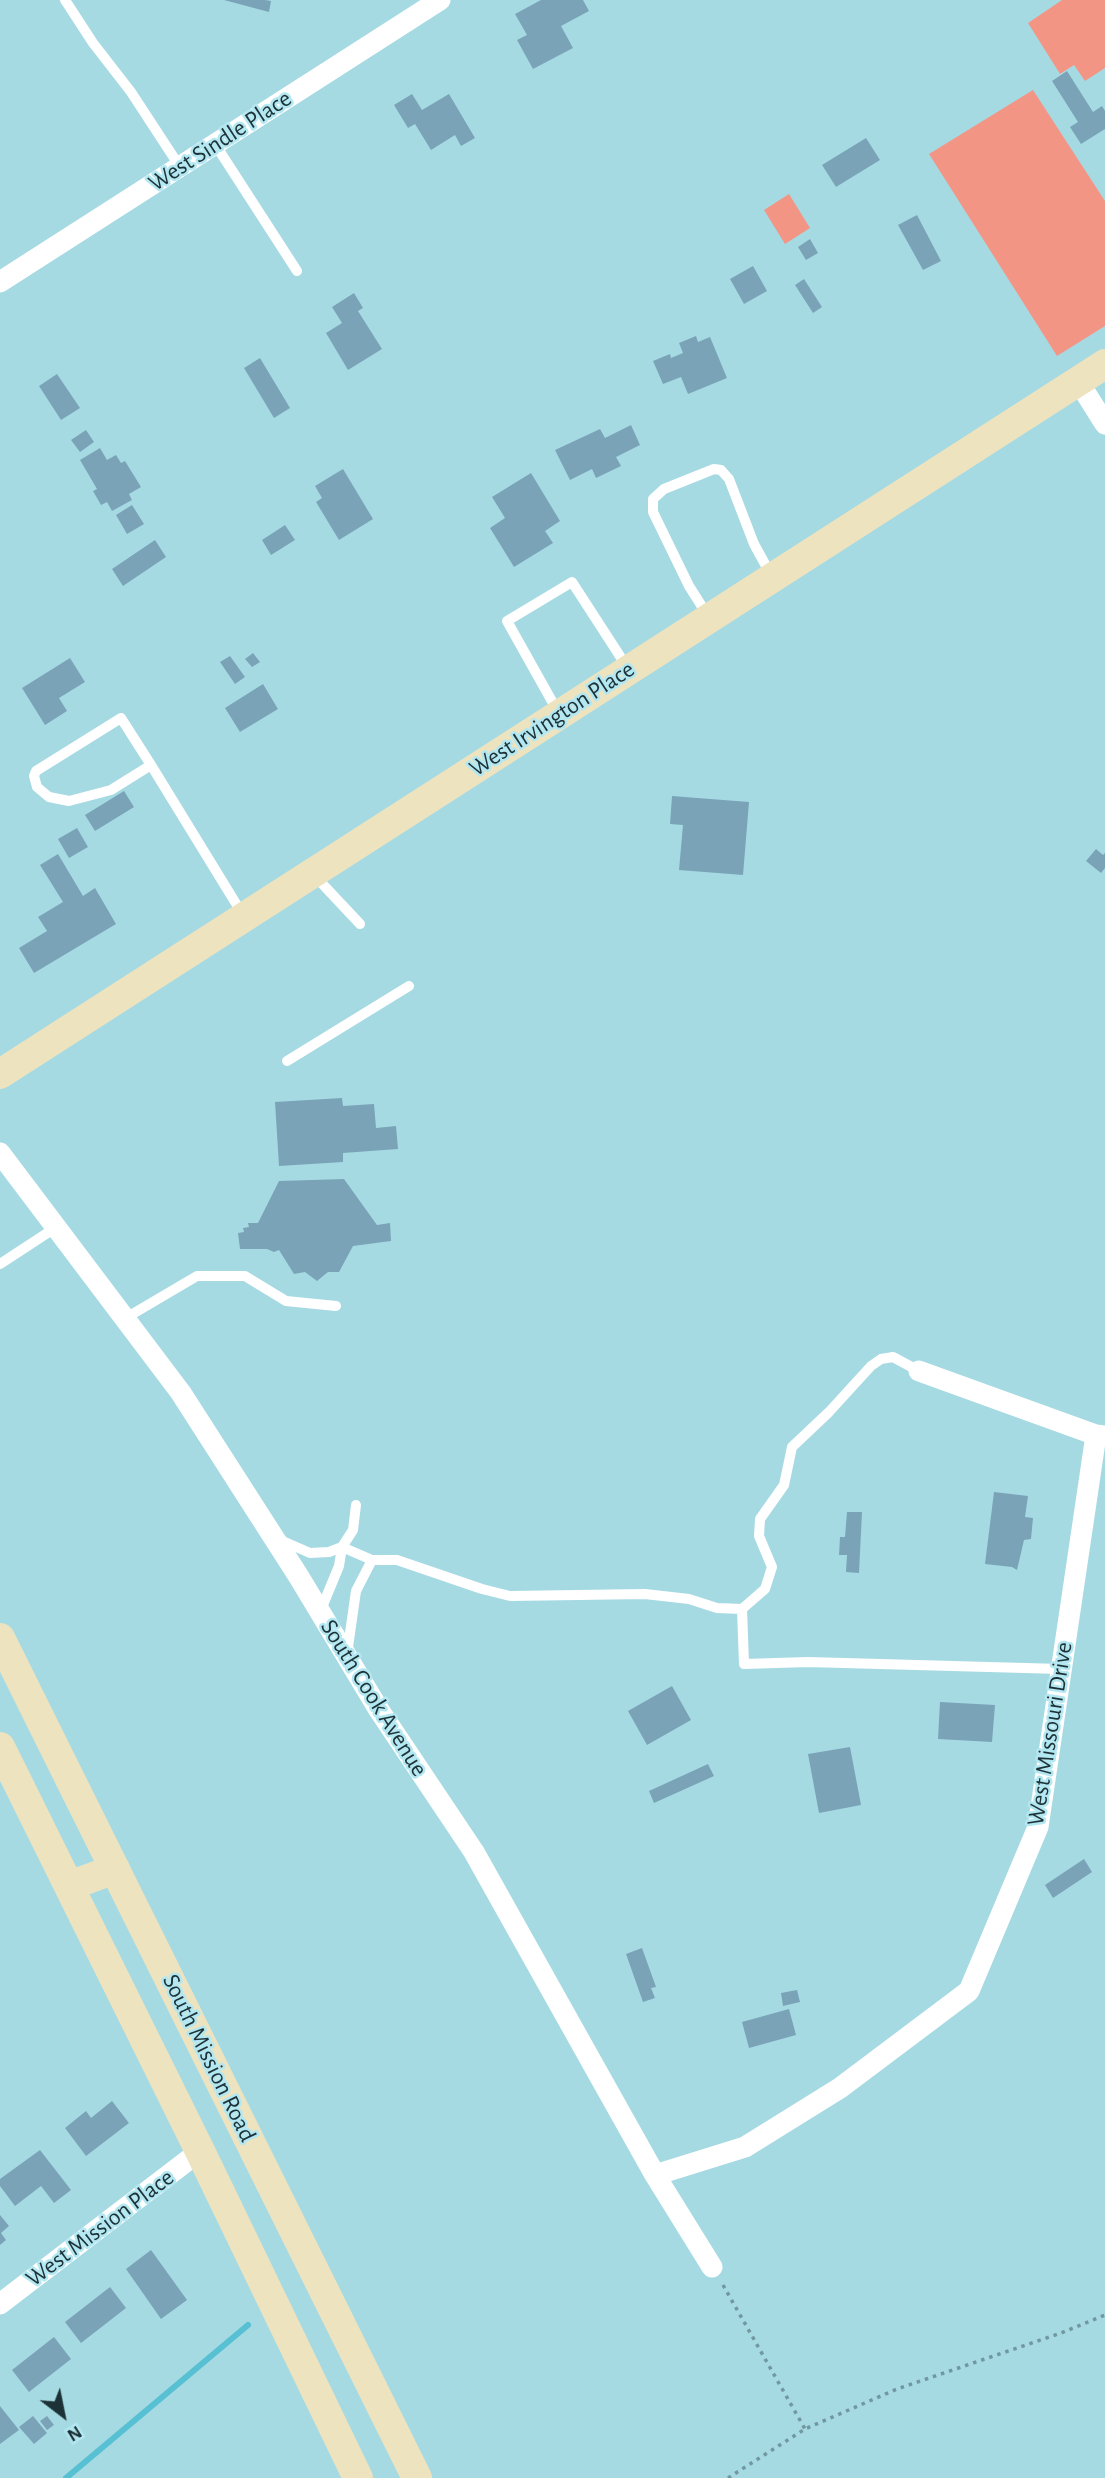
<!DOCTYPE html>
<style>
body{margin:0}
#map{position:relative;width:1105px;height:2478px;overflow:hidden;background:#a6dae3;font-family:"Alegreya Sans",sans-serif}
canvas{display:block}
.north{position:absolute;left:28px;top:2380px;width:70px;height:70px;-webkit-text-stroke:5px #b3e7f1;paint-order:stroke;rotate:148deg;font-size:19px;font-weight:700;line-height:28px;text-align:center;color:#1d3236}
.north::after{content:'';display:block;margin:auto;width:24px;height:32px;background:#1d3236;clip-path:polygon(50% 0,100% 100%,50% 72%,0 100%)}
</style>
<div id="map">
<canvas width="1105" height="2478"></canvas>
<div class="north">N</div>
</div>
<script>
const ctx = document.querySelector('canvas').getContext('2d');
ctx.lineJoin = 'round';
function fillPath(path, color) {
  ctx.fillStyle = color;
  ctx.fill(path, 'evenodd');
}
function poly(rows) {
  const path = new Path2D();
  for (const r of rows) {
    path.moveTo(r[0], r[1]);
    for (let i = 2; i < r.length; i += 2) path.lineTo(r[i], r[i + 1]);
  }
  return path;
}
function trace(path, color, width, dash) {
  ctx.strokeStyle = color;
  ctx.lineWidth = width;
  ctx.lineCap = dash ? 'butt' : 'round';
  ctx.setLineDash(dash || []);
  ctx.stroke(path);
}
function drawText(font, color, halo, rows, align = 'center') {
  ctx.font = font + ' "Alegreya Sans",sans-serif';
  ctx.lineWidth = 5;
  ctx.setLineDash([]);
  ctx.textBaseline = 'middle';
  ctx.strokeStyle = halo;
  ctx.fillStyle = color;
  for (const [text, x, y, turn = 0] of rows) {
    ctx.save();
    ctx.translate(x, y);
    ctx.rotate((+turn || 0) * Math.PI / 180);
    ctx.textAlign = isNaN(turn) ? turn : align;
    if (halo) ctx.strokeText(text, 0, 0);
    ctx.fillText(text, 0, 0);
    ctx.restore();
  }
}
fillPath(poly([
 [1062,0,1105,0,1105,68,1085,81,1074,65,1060,74,1028,23],
 [1033,90,1105,201,1105,326,1057,356,929,154],
 [789,194,810,228,785,244,764,210]
]), '#f39585');
trace(poly([
 [66,2478,248,2325]
]), '#57c0d3', 6);
fillPath(poly([
 [224,0,265,0,271,1,269,12],
 [541,0,583,0,589,11,561,26,573,48,533,69,517,40,527,35,515,14],
 [1067,71,1093,112,1102,106,1105,111,1105,129,1081,144,1070,127,1078,122,1052,81],
 [412,94,422,110,449,94,475,138,461,146,455,135,431,150,415,124,408,128,394,105],
 [866,138,880,160,836,187,822,165],
 [917,215,941,261,923,270,898,225],
 [810,239,818,253,806,260,798,247],
 [753,266,767,291,744,304,730,279],
 [804,279,822,307,813,313,795,285],
 [354,293,363,308,358,311,382,349,348,370,326,333,342,323,332,307],
 [696,336,698,342,710,337,727,378,688,394,681,377,663,384,653,361,670,354,671,358,683,353,679,343],
 [260,358,290,408,274,418,244,368],
 [57,374,80,408,61,420,39,386],
 [631,425,640,445,616,457,621,466,596,478,592,469,570,480,555,450,600,429,605,438],
 [86,430,94,442,80,452,71,440],
 [100,448,107,460,116,455,121,463,125,461,141,487,129,494,132,500,112,511,107,502,101,505,93,491,97,489,80,460],
 [343,469,373,519,339,540,316,502,322,498,315,486],
 [531,473,560,521,545,531,553,543,514,567,490,528,505,518,492,497],
 [132,505,144,524,127,534,116,515],
 [285,525,295,540,271,555,262,540],
 [155,540,166,557,123,586,112,569],
 [253,653,260,662,252,667,245,659],
 [230,656,245,677,235,684,220,662],
 [70,658,85,682,59,698,67,711,45,725,22,688],
 [263,684,278,709,240,732,225,708],
 [124,791,134,807,95,831,85,815],
 [672,796,749,802,743,875,679,870,683,825,670,824],
 [77,828,88,847,69,858,58,839],
 [1096,849,1103,855,1105,853,1105,868,1101,873,1086,861],
 [58,854,83,896,95,888,116,924,34,973,19,948,47,931,38,917,63,902,40,865],
 [342,1098,343,1106,374,1104,376,1128,396,1126,398,1149,343,1153,343,1162,279,1166,275,1102],
 [344,1179,377,1225,390,1223,391,1241,353,1246,339,1272,328,1272,317,1281,305,1272,294,1274,279,1250,274,1252,267,1249,240,1249,238,1233,244,1232,243,1228,249,1227,248,1223,258,1223,279,1181],
 [994,1492,1028,1496,1025,1517,1033,1518,1031,1539,1024,1540,1017,1570,1012,1567,985,1564],
 [847,1512,862,1512,859,1573,846,1572,847,1555,839,1555,840,1537,845,1537],
 [672,1686,691,1720,647,1745,628,1711],
 [940,1702,995,1705,992,1742,938,1739],
 [850,1747,861,1805,819,1813,808,1754],
 [708,1764,714,1776,654,1803,649,1791],
 [1084,1859,1092,1872,1053,1898,1045,1885],
 [642,1948,656,1987,651,1988,655,1998,643,2002,626,1954],
 [797,1990,800,2002,783,2006,781,1993],
 [789,2009,796,2035,749,2048,742,2022],
 [112,2101,129,2123,86,2156,65,2128,86,2111,91,2118],
 [40,2150,71,2190,54,2203,41,2186,15,2206,0,2186,0,2179],
 [0,2215,9,2226,1,2233,6,2240,0,2245],
 [151,2250,187,2300,161,2319,126,2269],
 [110,2287,126,2308,81,2343,65,2322],
 [54,2337,71,2359,29,2392,12,2370],
 [0,2406,19,2430,0,2444],
 [33,2416,47,2433,34,2444,19,2427],
 [47,2416,54,2425,47,2430,40,2421]
]), '#7aa3b8');
trace(poly([
 [723,2285,805,2429],
 [728,2478,805,2429,897,2389,1061,2333,1105,2315]
]), '#71989f', 3.5, [3.5, 5]);
trace(poly([
 [65,0,93,43,131,92,180,167],
 [215,144,297,271],
 [708,616,689,586,653,512,653,499,664,489,714,469,721,470,729,479,754,544,771,575],
 [558,712,507,621,572,582,627,667],
 [151,765,111,790,69,801,49,797,37,787,34,776,36,771,121,718,151,765,243,915],
 [314,875,360,924],
 [287,1061,409,986],
 [0,1264,55,1228],
 [124,1319,197,1276,245,1276,286,1301,336,1306],
 [278,1539,310,1553,329,1552,342,1547,353,1530,356,1505],
 [372,1560,397,1560,482,1589,510,1596,645,1594,689,1599,717,1608,742,1609,744,1664,808,1662,1061,1669],
 [742,1609,765,1589,772,1567,759,1536,760,1519,784,1485,792,1447,829,1412,871,1366,881,1359,893,1357,919,1371],
 [320,1612,339,1566,342,1547,372,1560,356,1591,347,1654]
]), '#fff', 10);
trace(poly([
 [0,282,440,0],
 [1078,381,1105,424],
 [0,1153,181,1393,299,1577,379,1710,474,1852,655,2175,712,2267],
 [919,1371,1096,1435,1105,1436],
 [655,2175,745,2147,840,2088,969,1991,1038,1827,1096,1435],
 [0,2304,200,2151]
]), '#fff', 21);
trace(poly([
 [0,1074,1105,364],
 [0,1638,417,2478],
 [0,1747,200,2151,358,2478],
 [69,1886,115,1869]
]), '#eee3bf', 30);
drawText('24px', '#1d3236', '#b3e7f1', [
 ["West Sindle Place",220,141,-33],
 ["West Irvington Place",552,719,-33],
 ["South Cook Avenue",374,1698,58],
 ["West Missouri Drive",1050,1734,-81],
 ["South Mission Road",209,2058,64],
 ["West Mission Place",100,2228,-37]
]);
</script>
